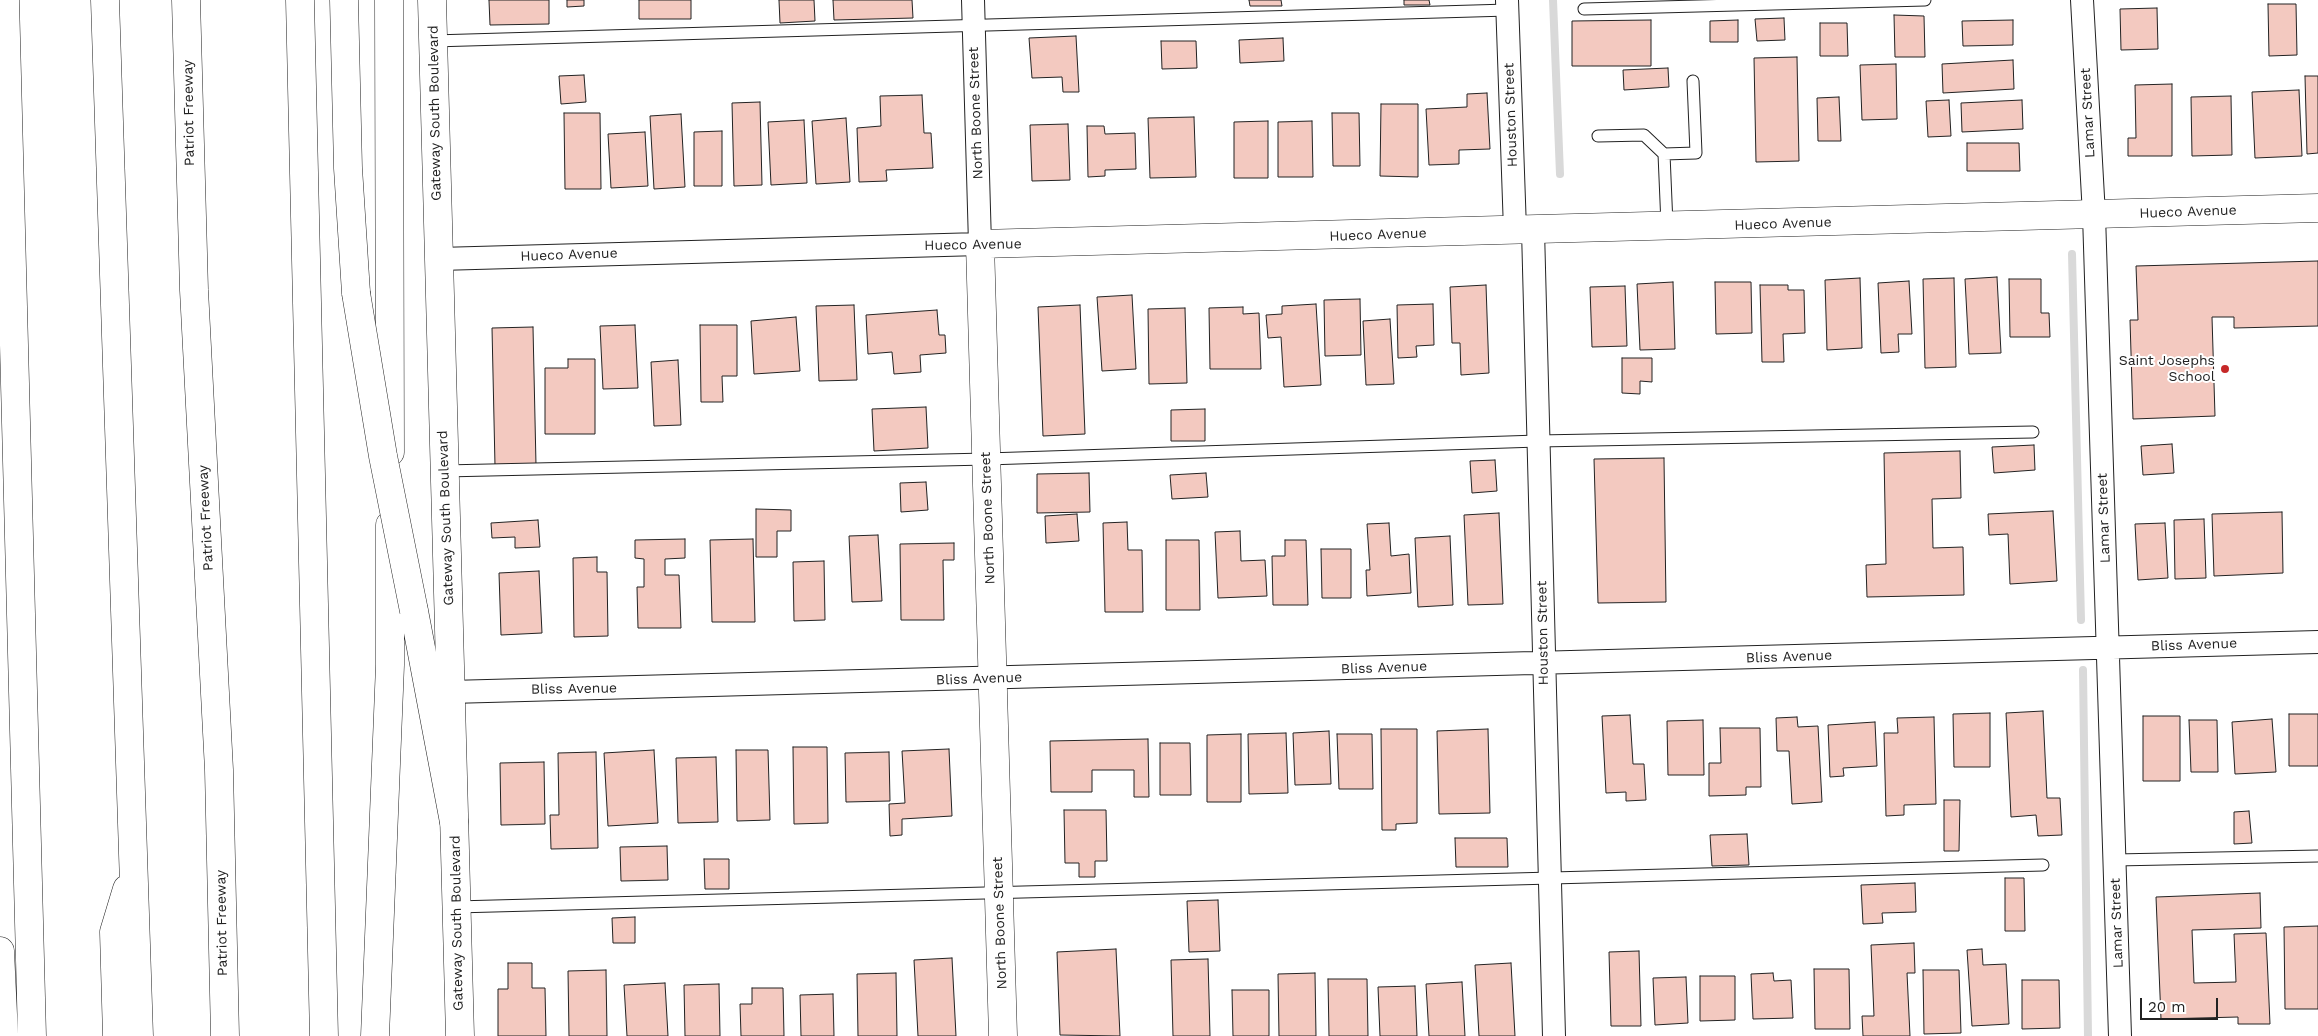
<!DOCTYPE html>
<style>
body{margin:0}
#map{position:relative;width:2318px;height:1036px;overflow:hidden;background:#fff;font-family:"Work Sans",sans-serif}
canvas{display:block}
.scale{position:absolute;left:2140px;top:998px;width:78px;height:22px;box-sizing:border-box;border:2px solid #222;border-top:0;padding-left:6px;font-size:15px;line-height:18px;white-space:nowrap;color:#222;-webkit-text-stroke:4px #fff;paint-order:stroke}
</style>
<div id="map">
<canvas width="2318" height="1036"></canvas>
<div class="scale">20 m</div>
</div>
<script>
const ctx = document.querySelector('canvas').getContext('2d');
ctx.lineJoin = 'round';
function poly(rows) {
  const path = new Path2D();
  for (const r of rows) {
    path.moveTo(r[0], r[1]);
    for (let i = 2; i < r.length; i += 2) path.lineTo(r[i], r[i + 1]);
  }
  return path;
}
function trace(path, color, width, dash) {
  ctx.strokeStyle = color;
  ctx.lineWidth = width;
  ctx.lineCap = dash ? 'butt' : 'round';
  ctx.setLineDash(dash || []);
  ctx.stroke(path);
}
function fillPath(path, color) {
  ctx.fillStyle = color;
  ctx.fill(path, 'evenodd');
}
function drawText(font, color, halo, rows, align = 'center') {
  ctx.font = font + ' "Work Sans",sans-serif';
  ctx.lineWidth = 4;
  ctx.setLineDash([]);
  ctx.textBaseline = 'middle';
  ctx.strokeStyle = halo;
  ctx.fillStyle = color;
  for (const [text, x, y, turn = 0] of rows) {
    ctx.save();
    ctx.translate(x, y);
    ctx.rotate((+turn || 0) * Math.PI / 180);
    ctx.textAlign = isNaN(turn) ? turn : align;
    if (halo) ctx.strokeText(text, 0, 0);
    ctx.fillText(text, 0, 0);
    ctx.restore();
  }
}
trace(poly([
 [1553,0,1560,174],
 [2072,254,2081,620],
 [2083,670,2088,1036]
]), '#d9d9d9', 8);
const building = poly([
 [489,0,549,0,549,24,490,25,489,0],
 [567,0,584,0,584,6,567,7,567,0],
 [639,0,691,0,691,19,639,19,639,0],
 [779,0,814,0,815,21,780,23,779,0],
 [833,0,912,0,913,18,834,20,833,0],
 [1249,0,1281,0,1282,6,1250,6,1249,0],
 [1404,0,1429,0,1430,5,1404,5,1404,0],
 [2268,4,2296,4,2297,55,2269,56,2268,4],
 [2157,8,2158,49,2121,50,2120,9,2157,8],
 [1894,15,1924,16,1925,57,1895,57,1894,15],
 [1784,18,1785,40,1757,41,1755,19,1784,18],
 [1651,20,1651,66,1572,66,1572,21,1651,20],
 [1738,20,1738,42,1710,42,1710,21,1738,20],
 [2013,20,2013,45,1963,46,1962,21,2013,20],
 [1820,23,1847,23,1848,56,1820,56,1820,23],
 [1076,36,1079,92,1063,92,1062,77,1032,78,1029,38,1076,36],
 [1283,38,1284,61,1240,63,1239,40,1283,38],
 [1161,41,1196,41,1197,68,1162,69,1161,41],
 [1797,57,1799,161,1756,162,1754,58,1797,57],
 [2013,60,2014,89,1943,93,1942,64,2013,60],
 [1896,64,1897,119,1862,120,1860,65,1896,64],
 [1668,68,1669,87,1624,90,1623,70,1668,68],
 [584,75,586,102,561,104,559,76,584,75],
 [2305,76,2318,76,2318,153,2307,154,2305,76],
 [2172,84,2172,156,2128,156,2128,138,2136,138,2135,85,2172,84],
 [2299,90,2302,156,2255,158,2252,92,2299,90],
 [1487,93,1490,149,1459,150,1459,164,1429,165,1426,109,1467,107,1467,94,1487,93],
 [922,95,924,133,931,133,933,168,886,170,887,181,859,182,857,128,881,126,880,96,922,95],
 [2231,96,2232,155,2192,156,2191,97,2231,96],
 [1839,97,1841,141,1818,141,1817,98,1839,97],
 [1949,100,1951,136,1928,137,1926,101,1949,100],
 [2022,100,2023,129,1962,132,1961,103,2022,100],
 [760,102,762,185,734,186,732,103,760,102],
 [1381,104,1418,104,1418,177,1380,176,1381,104],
 [564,113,600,113,601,189,565,189,564,113],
 [1332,113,1359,113,1360,166,1333,166,1332,113],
 [681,114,685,187,654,189,650,116,681,114],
 [1194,117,1196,177,1150,178,1148,118,1194,117],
 [846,118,850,182,816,184,812,121,846,118],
 [804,120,807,183,771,185,768,122,804,120],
 [1268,121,1268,178,1234,178,1234,122,1268,121],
 [1312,121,1313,177,1278,177,1278,122,1312,121],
 [1068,124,1070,180,1032,181,1030,125,1068,124],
 [1087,126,1104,126,1105,134,1135,133,1136,169,1105,170,1105,176,1088,177,1087,126],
 [722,131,722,186,694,186,694,132,722,131],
 [645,132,648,186,611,188,608,134,645,132],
 [1967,143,2019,143,2020,171,1967,171,1967,143],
 [2318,261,2318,326,2234,328,2234,317,2212,317,2215,416,2133,419,2130,320,2138,320,2136,266,2318,261],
 [1997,277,2001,353,1969,354,1965,279,1997,277],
 [1860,278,1862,348,1827,350,1825,280,1860,278],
 [1954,278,1956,367,1925,368,1923,279,1954,278],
 [2009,279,2041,279,2041,313,2049,313,2050,337,2010,337,2009,279],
 [1909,281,1912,334,1898,334,1899,352,1881,353,1878,283,1909,281],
 [1673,282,1675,349,1640,350,1637,284,1673,282],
 [1715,282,1751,282,1752,333,1716,334,1715,282],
 [1486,285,1489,373,1461,375,1460,343,1452,343,1450,287,1486,285],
 [1760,285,1788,285,1788,290,1804,290,1805,333,1783,334,1784,362,1762,362,1760,285],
 [1625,286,1627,346,1592,347,1590,287,1625,286],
 [1132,295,1136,369,1102,371,1097,297,1132,295],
 [1360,299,1361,355,1325,356,1324,300,1360,299],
 [1316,304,1321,385,1284,387,1281,337,1268,338,1266,315,1282,314,1282,306,1316,304],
 [1433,304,1434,345,1416,346,1417,357,1398,358,1397,305,1433,304],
 [854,305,857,380,819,381,816,306,854,305],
 [1080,305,1085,434,1043,436,1038,307,1080,305],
 [1243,307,1243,314,1259,313,1261,369,1210,369,1209,308,1243,307],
 [1185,308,1187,383,1149,384,1148,309,1185,308],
 [937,310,939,335,945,335,946,353,920,355,921,372,894,374,892,352,868,354,866,315,937,310],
 [796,317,800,371,754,374,751,321,796,317],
 [1390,319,1394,384,1366,385,1363,321,1390,319],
 [635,325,638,388,603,389,600,326,635,325],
 [700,325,737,325,737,376,722,376,723,402,701,402,700,325],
 [533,327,536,465,495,466,492,328,533,327],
 [1622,358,1652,358,1652,382,1640,381,1640,394,1622,393,1622,358],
 [568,359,595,359,595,434,545,434,545,368,568,368,568,359],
 [678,360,681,425,654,426,651,362,678,360],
 [926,407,928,448,874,451,872,409,926,407],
 [1205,409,1205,441,1171,441,1171,410,1205,409],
 [2172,444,2174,473,2143,475,2141,446,2172,444],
 [2034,445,2035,470,1994,473,1992,447,2034,445],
 [1960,451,1961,498,1932,499,1933,548,1963,547,1964,595,1867,597,1866,565,1886,564,1884,453,1960,451],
 [1664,458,1666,602,1598,603,1594,459,1664,458],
 [1495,460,1497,491,1472,493,1470,461,1495,460],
 [1089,473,1090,512,1037,513,1037,474,1089,473],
 [1206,473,1208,497,1172,499,1170,475,1206,473],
 [926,482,928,510,901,512,900,483,926,482],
 [756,509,791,510,791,531,777,531,777,557,756,557,756,509],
 [2053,511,2057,581,2010,584,2008,534,1989,535,1988,514,2053,511],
 [2282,512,2283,573,2214,576,2212,514,2282,512],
 [1499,513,1503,604,1468,605,1464,515,1499,513],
 [1077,514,1079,541,1046,543,1045,516,1077,514],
 [2204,519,2206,578,2175,579,2174,520,2204,519],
 [538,520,540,547,515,548,515,537,492,538,491,523,538,520],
 [1127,522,1128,550,1142,550,1143,612,1105,612,1103,523,1127,522],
 [1389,523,1391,556,1409,554,1411,593,1367,596,1366,570,1370,570,1367,524,1389,523],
 [2165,523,2168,578,2138,580,2135,524,2165,523],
 [1240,531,1241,561,1265,560,1267,596,1218,598,1215,532,1240,531],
 [878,535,882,601,852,602,849,536,878,535],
 [1450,536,1453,605,1418,607,1415,538,1450,536],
 [685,539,685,558,665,559,665,575,679,575,681,628,638,628,637,587,644,587,644,559,635,558,635,540,685,539],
 [753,539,755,622,712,622,710,540,753,539],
 [1166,540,1199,540,1200,610,1166,610,1166,540],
 [1285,540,1306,540,1308,605,1273,605,1272,556,1285,556,1285,540],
 [954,543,954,560,943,560,944,620,901,620,900,544,954,543],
 [1321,549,1351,549,1351,598,1322,598,1321,549],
 [597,557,597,572,607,572,608,636,574,637,573,558,597,557],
 [824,561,825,620,794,621,793,562,824,561],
 [539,571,542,633,501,635,499,573,539,571],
 [2043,711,2047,798,2060,798,2062,835,2038,836,2036,815,2011,817,2006,713,2043,711],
 [1990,713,1990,767,1954,767,1953,714,1990,713],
 [2289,714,2318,714,2318,766,2289,766,2289,714],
 [1630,715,1633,764,1644,764,1646,800,1626,801,1626,792,1606,793,1602,716,1630,715],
 [2143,716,2180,716,2180,781,2143,781,2143,716],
 [1797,717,1798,727,1818,726,1822,802,1792,804,1789,751,1777,751,1776,718,1797,717],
 [1934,717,1936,804,1904,805,1904,815,1886,816,1884,733,1898,733,1897,718,1934,717],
 [2272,719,2276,772,2235,774,2232,722,2272,719],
 [1703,720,1704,775,1668,775,1667,721,1703,720],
 [2189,720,2217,720,2218,772,2191,772,2189,720],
 [1875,722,1877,766,1843,768,1844,776,1830,777,1828,725,1875,722],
 [1720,728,1760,728,1761,787,1746,787,1746,795,1709,796,1709,763,1721,763,1720,728],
 [1381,729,1417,729,1417,823,1396,824,1396,830,1382,830,1381,729],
 [1488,729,1490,813,1439,814,1437,731,1488,729],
 [1329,731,1331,784,1295,785,1293,733,1329,731],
 [1286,733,1288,793,1249,794,1248,734,1286,733],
 [1241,734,1241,802,1207,802,1207,735,1241,734],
 [1337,734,1372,734,1373,789,1339,789,1337,734],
 [1148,739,1149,797,1134,797,1134,770,1092,770,1092,792,1051,792,1050,741,1148,739],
 [1160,743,1190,743,1191,795,1160,795,1160,743],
 [793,747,827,747,828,823,794,824,793,747],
 [949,749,952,816,902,819,902,835,890,836,889,804,905,803,902,751,949,749],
 [654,750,658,823,608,826,604,753,654,750],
 [736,750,768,750,770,820,737,821,736,750],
 [596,752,598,848,551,849,550,815,559,815,558,753,596,752],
 [889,752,890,801,846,802,845,753,889,752],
 [716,757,718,822,678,823,676,758,716,757],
 [544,762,545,824,501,825,500,763,544,762],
 [1944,800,1960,800,1959,851,1944,851,1944,800],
 [1064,810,1106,810,1107,861,1095,861,1095,877,1079,877,1079,863,1065,863,1064,810],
 [2249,811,2252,843,2234,844,2234,812,2249,811],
 [1747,834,1749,865,1712,866,1710,835,1747,834],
 [1455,838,1507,838,1508,867,1456,867,1455,838],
 [667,846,668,880,621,881,620,847,667,846],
 [704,859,729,859,729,889,705,889,704,859],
 [2005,878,2024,878,2025,931,2005,931,2005,878],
 [1915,883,1916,912,1882,913,1883,923,1863,924,1861,885,1915,883],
 [2260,893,2261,928,2192,930,2194,983,2236,982,2234,934,2266,933,2270,1024,2238,1024,2238,1017,2161,1019,2156,897,2260,893],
 [1218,900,1220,951,1189,952,1187,901,1218,900],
 [635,917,635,943,613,943,612,918,635,917],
 [2318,926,2318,1009,2285,1009,2284,927,2318,926],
 [1914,943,1915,973,1907,973,1910,1036,1863,1036,1862,1016,1874,1016,1871,945,1914,943],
 [1116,949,1120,1036,1060,1035,1057,952,1116,949],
 [1982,949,1983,965,2006,964,2009,1024,1972,1026,1967,950,1982,949],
 [1639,951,1641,1026,1611,1026,1609,952,1639,951],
 [952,958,956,1036,918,1036,914,960,952,958],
 [1208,959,1210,1036,1173,1036,1171,960,1208,959],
 [508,963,532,963,532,988,545,988,546,1036,498,1036,498,989,508,989,508,963],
 [1511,963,1515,1036,1479,1036,1475,965,1511,963],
 [1814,969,1849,969,1850,1029,1815,1029,1814,969],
 [606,970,607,1036,569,1036,568,971,606,970],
 [1923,970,1959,970,1961,1033,1924,1034,1923,970],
 [896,973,897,1036,858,1036,857,974,896,973],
 [1315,973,1316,1036,1279,1036,1278,974,1315,973],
 [1773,973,1774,981,1791,980,1793,1018,1753,1019,1751,974,1773,973],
 [1700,976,1735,976,1735,1020,1700,1021,1700,976],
 [1686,977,1688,1023,1655,1025,1653,978,1686,977],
 [1328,979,1367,979,1368,1036,1329,1036,1328,979],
 [2022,980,2059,980,2060,1028,2022,1029,2022,980],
 [1462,982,1465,1036,1429,1036,1426,984,1462,982],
 [665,983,668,1036,627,1036,624,985,665,983],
 [719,984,720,1036,685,1036,684,985,719,984],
 [1415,986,1417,1036,1380,1036,1378,987,1415,986],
 [752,988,783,988,784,1036,741,1036,740,1004,752,1004,752,988],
 [1232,990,1269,990,1269,1036,1233,1036,1232,990],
 [833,994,834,1036,801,1036,800,995,833,994]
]);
fillPath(building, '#f3c9c0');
trace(building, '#222', 1);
const lane = poly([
 [1584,9,1925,0],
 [433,41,1508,10],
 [1598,136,1644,135,1664,154],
 [1667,225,1664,154,1696,153,1693,81],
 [444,471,987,459,1538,441,2033,432],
 [2115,860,2318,856],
 [456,907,2043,865]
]);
const street = poly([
 [1507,0,1515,230],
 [2082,0,2094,215,2120,1036],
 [1533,230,1554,1036],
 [439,259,980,244,973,0],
 [450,692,2318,642]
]);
const secondary = poly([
 [432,0,460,1036],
 [1003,1036,980,244,2318,208]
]);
const highway = poly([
 [5,0,32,1036],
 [105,0,139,1036],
 [186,0,194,290,219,770,225,1036],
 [300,0,324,1036],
 [344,0,348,168,356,293],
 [389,0,390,452],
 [414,611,454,822],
 [0,951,4,1036],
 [117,1036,114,932,127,889],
 [375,1036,390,665,390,525]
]);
trace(lane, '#222', 13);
trace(street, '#222', 24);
trace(secondary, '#222', 29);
trace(highway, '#222', 29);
trace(lane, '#fff', 11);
trace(street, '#fff', 22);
trace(secondary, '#fff', 28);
trace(highway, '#fff', 28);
const highwayBridge = poly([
 [356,293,383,456,414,611]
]);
trace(highwayBridge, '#222', 29, []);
trace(highwayBridge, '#fff', 28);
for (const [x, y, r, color] of [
 [2225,369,5,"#c62828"]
]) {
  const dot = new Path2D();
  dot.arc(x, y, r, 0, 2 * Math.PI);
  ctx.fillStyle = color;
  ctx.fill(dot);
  trace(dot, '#fff', 2);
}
drawText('14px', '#222', '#fff', [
 ["Patriot Freeway",189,113,-91],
 ["Gateway South Boulevard",435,113,-91],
 ["North Boone Street",976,113,-92],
 ["Lamar Street",2088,113,-93],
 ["Houston Street",1511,115,-92],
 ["Hueco Avenue",2188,212,-2],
 ["Hueco Avenue",1783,224,-2],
 ["Hueco Avenue",1378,235,-2],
 ["Hueco Avenue",973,245,-1],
 ["Hueco Avenue",569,255,-2],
 ["Patriot Freeway",206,518,-93],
 ["Gateway South Boulevard",446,518,-92],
 ["North Boone Street",988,518,-92],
 ["Lamar Street",2104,518,-92],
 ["Houston Street",1543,633,-91],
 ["Bliss Avenue",2194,645,-2],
 ["Bliss Avenue",1789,657,-2],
 ["Bliss Avenue",1384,668,-2],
 ["Bliss Avenue",979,679,-2],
 ["Bliss Avenue",574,689,-1],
 ["Patriot Freeway",222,923,-91],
 ["Gateway South Boulevard",457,923,-91],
 ["North Boone Street",1000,923,-92],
 ["Lamar Street",2117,923,-92]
]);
drawText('14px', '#222', '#fff', [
 ["Saint Josephs",2215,361],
 ["School",2215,377]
], 'right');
</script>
